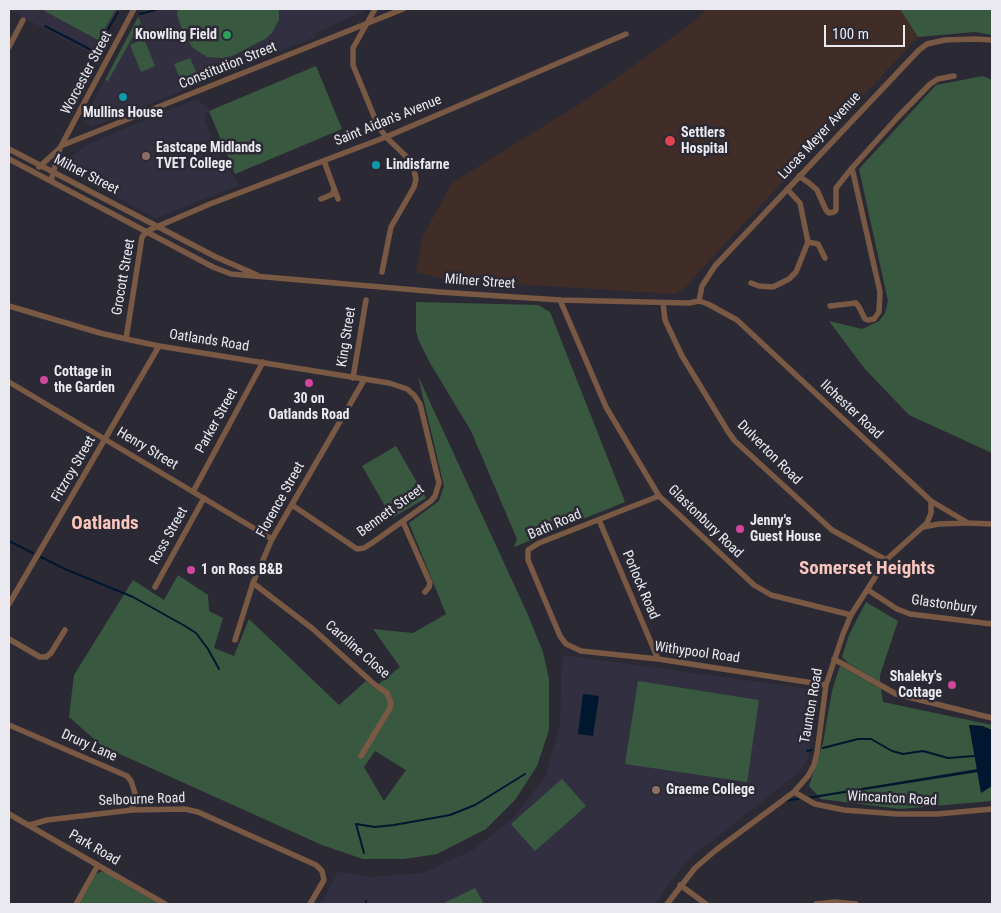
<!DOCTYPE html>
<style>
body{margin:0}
#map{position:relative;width:1001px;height:913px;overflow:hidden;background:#2b2a34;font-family:"Roboto Condensed",sans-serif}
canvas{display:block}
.frame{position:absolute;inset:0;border:10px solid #eae9f0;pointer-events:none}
.scale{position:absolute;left:824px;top:25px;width:81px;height:22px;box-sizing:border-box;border:2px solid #eae9f0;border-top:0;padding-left:6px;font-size:15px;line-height:18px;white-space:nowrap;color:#eae9f0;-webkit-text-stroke:4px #2b2a34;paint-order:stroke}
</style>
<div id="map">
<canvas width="1001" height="913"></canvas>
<div class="frame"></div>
<div class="scale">100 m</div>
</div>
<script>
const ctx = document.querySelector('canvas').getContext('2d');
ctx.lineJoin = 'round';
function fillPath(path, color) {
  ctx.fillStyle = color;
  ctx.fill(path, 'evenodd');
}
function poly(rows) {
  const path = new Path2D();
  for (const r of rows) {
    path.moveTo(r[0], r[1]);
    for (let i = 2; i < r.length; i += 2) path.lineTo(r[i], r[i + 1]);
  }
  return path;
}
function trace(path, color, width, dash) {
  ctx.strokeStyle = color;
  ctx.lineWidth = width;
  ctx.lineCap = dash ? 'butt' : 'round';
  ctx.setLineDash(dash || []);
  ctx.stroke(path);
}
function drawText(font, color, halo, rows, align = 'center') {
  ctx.font = font + ' "Roboto Condensed",sans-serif';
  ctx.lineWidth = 5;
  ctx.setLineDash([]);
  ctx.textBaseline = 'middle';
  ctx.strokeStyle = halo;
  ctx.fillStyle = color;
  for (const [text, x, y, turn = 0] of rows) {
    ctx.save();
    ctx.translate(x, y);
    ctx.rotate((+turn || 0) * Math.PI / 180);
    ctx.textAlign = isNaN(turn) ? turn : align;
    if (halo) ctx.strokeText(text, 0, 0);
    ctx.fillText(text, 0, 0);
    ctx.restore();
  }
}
fillPath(poly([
 [9,9,121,9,95,55,9,10],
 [143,9,368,9,314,34,315,37,92,127,84,119],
 [196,99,209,109,204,117,216,152,239,185,156,218,65,170,69,159,86,145],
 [562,655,817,690,808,759,798,773,690,858,667,886,657,904,321,904,338,872,371,877,423,873,473,850,513,818,546,776,560,724]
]), '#323040');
fillPath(poly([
 [706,9,900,9,918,37,682,290,675,294,449,280,416,272,423,236,452,183,586,100,692,23]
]), '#402d27');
fillPath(poly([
 [41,9,116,9,98,40],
 [178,9,279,9,279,20,272,33,265,39,232,56,223,58,207,57,192,47,183,32,177,15],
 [900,9,992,9,992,35,975,32,918,37],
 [138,17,141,22,108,81,105,80],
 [144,39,155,66,141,72,130,45],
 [190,58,197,74,181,81,174,64],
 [316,66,342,129,235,174,209,111],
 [983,76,992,80,992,453,909,415,864,368,829,321,862,329,879,321,885,313,888,301,859,169,936,85],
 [416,302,538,305,550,312,625,502,514,547,517,539,471,431,430,363,419,341,416,331],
 [418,376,528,615,543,652,549,679,549,730,537,766,515,800,486,829,437,854,404,859,363,859,322,845,102,746,69,717,74,675,133,580,164,600,178,575,208,595,209,611,223,618,214,648,234,656,249,619,339,705,366,681,374,688,400,667,373,629,413,633,446,614,409,523,439,501,444,486],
 [375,751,406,770,384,801,364,767],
 [396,446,426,498,392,518,362,466],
 [866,602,898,621,880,675,880,682,848,663,842,657,849,635],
 [840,666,881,689,883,702,992,725,992,730,982,726,969,725,989,788,992,786,992,801,900,809,821,799,809,786,823,743,832,691],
 [638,681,759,700,747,782,625,764],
 [562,779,586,806,535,851,511,824],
 [103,871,159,904,78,904,96,874],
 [475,888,484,904,442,904]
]), '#385940');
fillPath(poly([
 [583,694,599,696,593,736,578,734],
 [969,725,982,726,992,730,992,786,981,793]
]), '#001730');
trace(poly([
 [140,14,155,10],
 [45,26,95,52,118,12],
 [9,541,33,553],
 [41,557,65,569,133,597,185,626,196,633,208,649,219,669],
 [823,748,858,739,871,739,892,751,903,754,923,751,948,758,974,756],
 [807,751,812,750],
 [807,798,978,771],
 [807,798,978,770],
 [785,801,802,798],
 [785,801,802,798],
 [364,853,356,824,375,827,394,825,450,815,475,805,525,774],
 [366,901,366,904]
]), '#001730', 2);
trace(poly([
 [375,9,353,48,353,65,378,126,386,137,412,162,416,179,414,187,391,227,382,272],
 [9,47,23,20],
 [63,145,403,9],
 [9,149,216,257,257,275],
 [9,159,213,267,231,274,439,292,560,300,689,303,699,301,708,304,737,320,931,501,968,523,992,524],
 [324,161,338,199],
 [39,167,60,148],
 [799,176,809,183,817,190,826,210,829,213,834,212,836,210,836,188,852,168,897,118,930,84,938,79,954,76],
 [51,181,60,148,134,9],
 [321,199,333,194,334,188],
 [808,242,818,244,825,258],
 [751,283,759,286,773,287,789,279,796,272,808,242,800,203,787,189],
 [560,300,606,407,659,496,754,585,771,595,851,615],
 [699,301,702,286,715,266,919,50,927,44,945,40,975,39,992,40],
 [663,303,665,320,682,356,729,433,735,441,832,530,886,560],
 [9,306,100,333,126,339,159,346,389,383,407,389,414,395,420,404,439,483,435,496,431,501,372,543,364,548,357,549,292,505],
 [830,306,856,303,859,307,865,319,868,320,874,319,879,312,880,292,852,168],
 [126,339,142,237,147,231,210,204,386,137,626,34],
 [353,378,366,300],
 [9,382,272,539],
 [193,492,263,362],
 [659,496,539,543,528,550,528,560,560,636,566,644,581,651,658,659,826,685],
 [599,520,658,659],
 [403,522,430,583,429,587,425,592],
 [923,527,939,524,966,523],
 [253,583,313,629,374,684,387,693,391,703,390,708,361,756],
 [155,587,204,498],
 [868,590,897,609,910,614,992,624],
 [9,604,159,346],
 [9,639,40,657,46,657,51,653,65,630],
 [235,640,253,583,272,539,364,380],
 [834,659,896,694,992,718],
 [9,725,127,776,131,781,135,793,132,810],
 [794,792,815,804,844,810,897,814,937,814,992,809],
 [9,814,165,904],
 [30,825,47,820,132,810,185,809,198,812,316,865,322,871,324,880,310,904],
 [680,885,706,904],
 [76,904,98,865],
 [667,904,695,868,716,850,794,792,808,776,814,765,817,753,826,685,843,634,851,615,886,560,927,523,931,513,931,501],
 [816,904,835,902,856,904]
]), '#795844', 5.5);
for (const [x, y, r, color] of [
 [227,35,5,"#2e9e5b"],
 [123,97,5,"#0f9aa8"],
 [670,141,6,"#e0444e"],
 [146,156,5,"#8d6e63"],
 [376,165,5,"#0f9aa8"],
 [44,380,5,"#d1479c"],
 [309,383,5,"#d1479c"],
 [740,529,5,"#d1479c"],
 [191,570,5,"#d1479c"],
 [952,685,5,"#d1479c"],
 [656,790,5,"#8d6e63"]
]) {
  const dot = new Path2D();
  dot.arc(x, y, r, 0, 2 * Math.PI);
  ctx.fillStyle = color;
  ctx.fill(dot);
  trace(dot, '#2b2a34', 2);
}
drawText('bold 14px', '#eae9f0', '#2b2a34', [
 ["Knowling Field",217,35,"right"],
 ["Mullins House",123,113,"center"],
 ["Settlers",681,133],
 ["Hospital",681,149],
 ["Eastcape Midlands",156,148],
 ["TVET College",156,164],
 ["Lindisfarne",386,165],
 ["Cottage in",54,372],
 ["the Garden",54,388],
 ["30 on",309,399,"center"],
 ["Oatlands Road",309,415,"center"],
 ["Jenny's",750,521],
 ["Guest House",750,537],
 ["1 on Ross B&B",201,570],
 ["Shaleky's",942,677,"right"],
 ["Cottage",942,693,"right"],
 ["Graeme College",666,790]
], 'left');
drawText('14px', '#eae9f0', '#2b2a34', [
 ["Constitution Street",228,66,-22],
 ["Worcester Street",87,73,-62],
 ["Saint Aidan's Avenue",388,121,-22],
 ["Lucas Meyer Avenue",820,136,-47],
 ["Milner Street",86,175,27],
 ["Grocott Street",124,277,-80],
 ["Milner Street",480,282,4],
 ["King Street",347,337,-81],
 ["Oatlands Road",209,341,9],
 ["Ilchester Road",851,410,43],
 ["Parker Street",217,421,-61],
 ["Henry Street",147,449,31],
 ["Dulverton Road",769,453,45],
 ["Fitzroy Street",74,469,-60],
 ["Florence Street",281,500,-61],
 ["Bennett Street",391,511,-36],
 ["Glastonbury Road",705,522,44],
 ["Bath Road",555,525,-23],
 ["Ross Street",169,536,-61],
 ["Porlock Road",640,585,67],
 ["Glastonbury",944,605,8],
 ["Caroline Close",357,650,41],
 ["Withypool Road",697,653,8],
 ["Taunton Road",812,706,-80],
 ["Drury Lane",89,746,24],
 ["Wincanton Road",892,799,3],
 ["Selbourne Road",142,800,-2],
 ["Park Road",94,848,30]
]);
drawText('bold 19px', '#f9c6bd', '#2b2a34', [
 ["Oatlands",105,524],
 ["Somerset Heights",867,569]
]);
</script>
